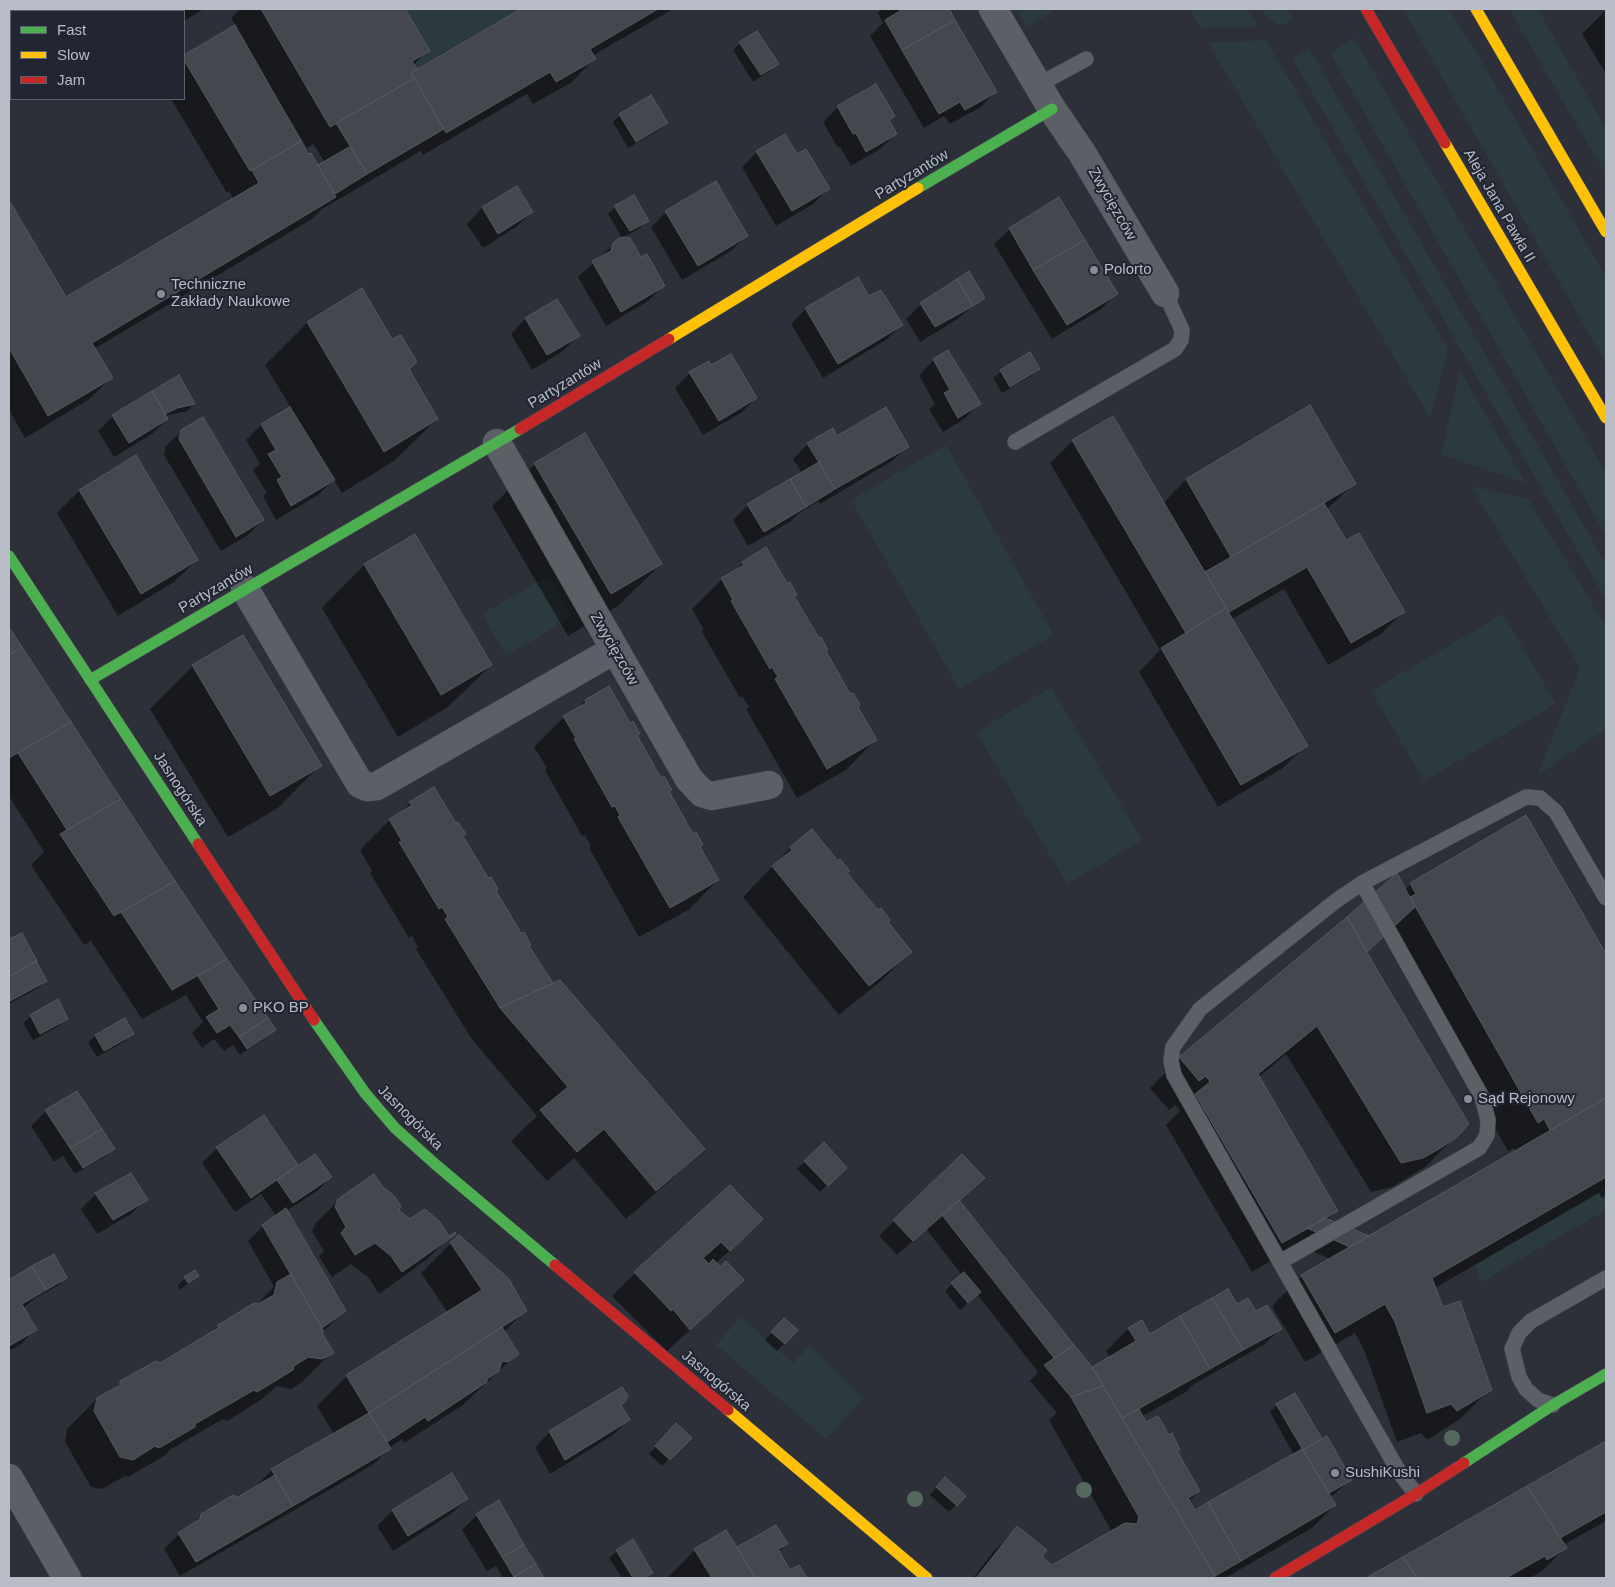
<!DOCTYPE html>
<meta charset="utf-8">
<style>
body{margin:0}
#map{position:relative;width:1615px;height:1587px;overflow:hidden;background:#2d3038;font-family:Arial,sans-serif}
canvas{display:block}
.frame{position:absolute;inset:0;border:10px solid #b8bdc8;pointer-events:none}
.legend{position:absolute;left:10px;top:10px;width:175px;height:90px;box-sizing:border-box;background:#212632;border:1px solid #5d626e;margin:0;padding:6px 9px;list-style:none;font-size:15px;color:#b8bdc8}
.legend li{display:flex;align-items:center;gap:10px;height:25px}
.legend b{width:25px;border:1px solid #5d626e}
</style>
<div id="map">
<canvas width="1615" height="1587"></canvas>
<div class="frame"></div>
<ul class="legend">
<li><b style="height:6px;background:#4caf50"></b>Fast</li>
<li><b style="height:6px;background:#ffc107"></b>Slow</li>
<li><b style="height:6px;background:#c62828"></b>Jam</li>
</ul>
</div>
<script>
const ctx = document.querySelector('canvas').getContext('2d');
ctx.lineJoin = 'round';
function fillPath(path, color) {
  ctx.fillStyle = color;
  ctx.fill(path, 'evenodd');
}
function poly(rows) {
  const path = new Path2D();
  for (const r of rows) {
    path.moveTo(r[0], r[1]);
    for (let i = 2; i < r.length; i += 2) path.lineTo(r[i], r[i + 1]);
  }
  return path;
}
function trace(path, color, width, dash) {
  ctx.strokeStyle = color;
  ctx.lineWidth = width;
  ctx.lineCap = dash ? 'butt' : 'round';
  ctx.setLineDash(dash || []);
  ctx.stroke(path);
}
function drawText(font, color, halo, rows, align = 'center') {
  ctx.font = font + ' Arial,sans-serif';
  ctx.lineWidth = 4;
  ctx.setLineDash([]);
  ctx.textBaseline = 'middle';
  ctx.strokeStyle = halo;
  ctx.fillStyle = color;
  for (const [text, x, y, turn = 0] of rows) {
    ctx.save();
    ctx.translate(x, y);
    ctx.rotate((+turn || 0) * Math.PI / 180);
    ctx.textAlign = isNaN(turn) ? turn : align;
    if (halo) ctx.strokeText(text, 0, 0);
    ctx.fillText(text, 0, 0);
    ctx.restore();
  }
}
fillPath(poly([
 [405,9,521,9,417,69,412,61,430,50],
 [1016,9,1057,9,1027,27],
 [1189,9,1247,9,1258,27,1207,27,1202,30],
 [1261,9,1287,9,1294,20,1282,25,1277,24,1270,20],
 [1403,9,1449,9,1485,67,1606,277,1606,364],
 [1509,9,1538,9,1606,129,1606,175],
 [1354,38,1606,473,1606,536,1330,53],
 [1266,40,1448,349,1430,418,1208,43],
 [1309,48,1606,564,1606,600,1292,58],
 [1460,371,1526,483,1441,455],
 [946,445,1054,635,959,689,851,500],
 [1471,486,1528,499,1606,626,1606,729,1537,776,1580,668],
 [548,576,572,617,506,656,482,614],
 [1503,614,1556,704,1424,781,1371,691],
 [1051,687,1142,840,1067,884,976,732],
 [1606,1187,1606,1210,1481,1282,1475,1265],
 [741,1317,793,1363,810,1346,864,1398,826,1439,716,1345]
]), '#2b3a3e');
fillPath(poly([
 [46,9,204,9,184,21,184,11,44,11],
 [240,9,403,9,428,50,413,66,416,71,523,9,673,9,592,56,594,59,572,82,533,104,527,94,423,155,421,151,322,209,312,219,94,349,111,378,88,400,25,438,9,410,9,202,66,299,234,200,229,191,227,193,171,99,184,99,184,56,236,26,231,18],
 [280,103,307,148,313,144,325,163,318,167,307,156,278,104],
 [882,9,948,9,996,91,981,107,950,124,944,116,924,128,870,36,883,23,878,13],
 [1606,10,1606,74,1582,34],
 [740,43,777,64,770,71,753,82,733,50],
 [838,107,893,116,888,121,895,134,880,149,851,166,840,147,838,148,823,122],
 [620,115,666,123,659,130,628,148,613,122],
 [757,152,797,156,828,189,813,204,776,226,742,167],
 [516,187,532,212,516,227,483,248,467,224,482,208],
 [615,207,647,220,640,228,622,238,608,214],
 [666,212,746,236,731,251,682,280,651,227],
 [1010,229,1116,294,1101,309,1052,339,994,244],
 [614,244,640,259,663,286,648,301,606,326,578,277],
 [362,290,437,419,394,461,342,493,334,480,318,495,276,520,263,496,267,493,253,470,260,464,246,440,261,425,291,408,265,365,307,323],
 [984,297,956,320,920,342,906,319,921,304],
 [869,298,901,325,886,340,823,378,791,324,806,309],
 [526,318,578,336,563,351,532,370,511,334],
 [934,360,979,404,964,419,943,432,929,409,935,404,919,375],
 [711,367,756,398,741,413,703,435,675,388,690,373],
 [1038,369,1031,376,1002,393,993,378,1001,371],
 [194,404,187,411,165,416,167,419,152,434,114,457,98,431,113,416],
 [182,431,263,520,248,535,221,551,164,455,166,446],
 [837,438,907,446,892,461,820,504,819,501,798,514,790,522,748,546,733,520,748,505,802,473,793,459,808,444],
 [1073,441,1163,503,1186,480,1354,484,1327,509,1346,542,1403,612,1381,634,1328,665,1284,589,1232,619,1306,745,1283,768,1218,807,1139,672,1160,650,1050,463],
 [135,457,197,560,174,582,118,616,57,513,79,491],
 [535,464,661,564,618,606,568,636,492,506],
 [415,536,491,665,448,707,398,737,322,608,364,565],
 [743,563,793,597,875,740,846,770,797,798,746,709,749,707,742,696,740,698,702,632,704,630,692,609,722,579,733,573],
 [9,629,119,798,274,1030,267,1037,240,1055,233,1045,224,1051,214,1039,202,1048,192,1033,203,1022,186,995,142,1019,91,941,84,945,31,865,44,852,9,796],
 [193,666,320,765,278,808,228,837,150,709],
 [585,701,629,724,639,734,636,736,718,880,688,910,639,937,589,848,591,846,585,835,582,836,545,770,547,768,534,747,564,717,576,710],
 [410,803,462,836,528,946,553,985,703,1149,673,1178,626,1219,574,1158,547,1181,511,1141,537,1116,471,1038,416,949,418,947,412,936,409,938,370,873,372,871,360,850,390,820,398,815],
 [1526,817,1606,957,1606,1195,1602,1198,1599,1193,1435,1288,1442,1308,1490,1389,1460,1419,1427,1440,1421,1433,1397,1442,1365,1352,1355,1333,1305,1362,1272,1306,1302,1276,1330,1259,1298,1245,1252,1272,1166,1125,1180,1111,1175,1105,1169,1110,1150,1088,1180,1058,1348,918,1405,890,1411,884],
 [1385,935,1508,1151,1514,1148,1516,1152,1369,1237,1327,1220,1337,1211,1259,1077,1286,1054,1371,1192,1392,1187,1425,1167,1455,1137,1365,953],
 [811,831,910,952,881,981,839,1015,743,897,790,848],
 [21,934,46,981,38,988,9,1004,9,941],
 [31,1016,66,1019,59,1026,33,1040,23,1023],
 [124,1020,132,1034,125,1041,97,1057,88,1043,95,1036],
 [77,1093,113,1149,106,1156,75,1174,63,1156,54,1162,31,1126,46,1111],
 [263,1117,298,1167,331,1177,316,1192,286,1211,345,1310,321,1334,332,1352,302,1382,291,1389,277,1386,262,1399,227,1421,223,1419,171,1449,164,1456,128,1477,125,1476,102,1489,91,1487,65,1442,67,1429,97,1399,112,1391,121,1382,160,1365,209,1335,218,1326,256,1305,274,1287,248,1241,263,1226,276,1216,261,1194,235,1212,202,1163,217,1148],
 [824,1144,845,1168,820,1192,797,1169],
 [984,1178,958,1201,1092,1368,1110,1358,1106,1351,1128,1329,1141,1322,1150,1335,1237,1306,1255,1313,1280,1329,1265,1344,1194,1384,1186,1392,1142,1416,1146,1424,1168,1437,1179,1450,1176,1452,1199,1491,1189,1501,1194,1511,1294,1455,1270,1412,1277,1405,1321,1440,1350,1480,1330,1498,1335,1505,1312,1528,1225,1578,973,1578,994,1551,1017,1528,1040,1557,1052,1566,1112,1532,1049,1420,1057,1413,1030,1381,1038,1372,977,1294,960,1310,945,1291,962,1275,926,1229,897,1255,879,1236,894,1221],
 [730,1187,739,1242,715,1264,719,1303,667,1351,612,1296,635,1273],
 [96,1194,146,1199,131,1214,97,1234,81,1209],
 [339,1200,397,1211,410,1220,449,1238,426,1260,379,1294,369,1278,351,1264,332,1277,319,1256,324,1251,312,1231,316,1223],
 [451,1243,525,1311,504,1332,518,1353,463,1405,404,1443,402,1439,389,1448,374,1464,180,1576,164,1549,179,1534,190,1527,202,1515,238,1499,258,1487,257,1485,272,1470,334,1434,317,1406,347,1376,448,1313,421,1273],
 [53,1256,66,1277,59,1285,37,1297,23,1308,35,1330,20,1345,9,1351,9,1281],
 [197,1276,180,1290,178,1285,185,1278],
 [784,1320,796,1331,777,1351,765,1340],
 [620,1406,629,1420,613,1435,550,1474,535,1447,550,1432],
 [669,1432,691,1438,662,1466,649,1454],
 [1606,1442,1606,1521,1563,1545,1565,1548,1542,1571,1530,1578,1369,1578],
 [451,1475,467,1499,451,1514,393,1551,377,1526,392,1511],
 [938,1486,956,1505,949,1512,930,1495],
 [498,1502,542,1578,503,1578,496,1566,487,1571,462,1530,477,1515],
 [786,1544,778,1552,789,1572,798,1566,805,1578,667,1578,695,1550,736,1550],
 [617,1551,651,1572,646,1578,622,1578,609,1558]
]), '#0007');
const building = poly([
 [49,9,185,9,181,11,51,11,49,9],
 [261,9,405,9,430,51,412,61,417,69,411,73,415,78,330,127,261,9],
 [521,9,658,9,590,49,596,59,556,82,550,72,446,133,411,73,521,9],
 [899,9,949,9,955,20,902,50,885,20,900,11,899,9],
 [955,20,997,92,965,110,960,102,939,114,902,50,955,20],
 [235,25,301,141,250,171,184,60,184,55,235,25],
 [757,31,779,64,761,75,739,42,757,31],
 [9,33,11,37,11,54,9,55,9,33],
 [415,78,444,129,367,174,336,123,415,78],
 [876,84,895,116,889,120,897,134,866,152,856,133,853,134,837,106,876,84],
 [651,95,668,123,636,142,619,114,651,95],
 [785,134,797,154,806,149,830,189,792,211,756,151,785,134],
 [301,141,308,154,311,153,336,197,92,343,113,378,48,416,9,348,9,200,66,297,259,183,252,170,301,141],
 [351,146,367,174,335,194,318,165,351,146],
 [716,181,748,236,698,266,665,211,716,181],
 [517,186,533,212,498,234,482,207,517,186],
 [634,195,649,221,630,231,614,206,634,195],
 [1059,197,1085,240,1033,270,1009,228,1059,197],
 [624,237,630,238,641,257,647,254,665,286,621,312,592,261,611,251,613,243,619,238,624,237],
 [1085,240,1118,294,1067,325,1033,270,1085,240],
 [969,271,985,298,973,306,957,279,969,271],
 [858,277,869,296,881,290,903,325,838,364,805,308,858,277],
 [957,279,973,306,935,327,920,303,957,279],
 [362,288,392,339,401,335,417,362,409,369,438,419,384,452,307,322,362,288],
 [557,299,580,336,547,355,525,318,557,299],
 [948,350,981,404,958,418,944,393,950,390,933,359,948,350],
 [1030,352,1040,369,1010,387,1000,370,1030,352],
 [731,354,757,398,719,421,689,372,709,361,711,365,731,354],
 [179,375,195,404,177,408,165,414,152,391,179,375],
 [152,391,168,419,129,443,112,415,152,391],
 [1310,405,1356,484,1231,557,1186,479,1310,405],
 [290,407,335,480,291,506,277,480,282,477,268,454,276,450,261,424,290,407],
 [886,407,909,447,835,489,807,443,833,428,837,436,886,407],
 [1113,416,1226,608,1186,633,1072,440,1113,416],
 [203,417,264,520,236,537,179,439,181,430,203,417],
 [585,433,662,564,611,594,534,463,585,433],
 [136,455,198,560,141,594,79,490,136,455],
 [819,462,835,489,806,507,790,479,819,462],
 [790,479,806,507,764,532,747,504,790,479],
 [1324,503,1346,540,1359,533,1405,612,1351,643,1307,567,1229,612,1205,572,1324,503],
 [415,534,492,665,441,695,364,564,415,534],
 [766,547,787,583,790,582,797,595,794,596,819,638,821,637,828,650,826,651,850,694,853,693,860,705,858,707,877,740,827,769,775,679,778,677,772,667,770,669,731,601,733,600,721,578,744,565,742,562,766,547],
 [1226,608,1308,746,1241,785,1161,648,1226,608],
 [9,627,22,647,9,655,9,627],
 [243,635,322,766,270,796,192,665,243,635],
 [22,647,71,722,9,758,9,655,22,647],
 [609,686,630,723,633,721,640,734,637,735,661,778,664,776,672,790,669,791,693,834,696,832,703,845,700,847,719,880,670,908,618,817,620,815,615,806,612,807,574,739,576,738,563,716,586,703,585,700,609,686],
 [71,722,121,799,67,830,18,753,71,722],
 [434,787,456,823,458,822,466,834,463,836,488,878,491,877,498,889,496,891,521,933,524,932,531,945,529,946,553,983,500,1008,445,919,448,917,442,907,439,909,399,842,402,841,389,819,412,805,409,802,434,787],
 [121,799,175,881,114,916,60,834,121,799],
 [1526,815,1606,954,1606,1098,1550,1130,1544,1119,1538,1123,1410,897,1416,894,1410,883,1526,815],
 [812,829,838,861,840,859,850,871,847,873,878,910,881,908,890,920,888,922,912,952,869,986,772,866,792,850,790,847,812,829],
 [1397,873,1415,907,1367,952,1347,917,1397,873],
 [175,881,227,959,172,990,121,912,175,881],
 [1347,917,1377,970,1469,1124,1456,1138,1439,1149,1423,1158,1401,1163,1317,1026,1258,1074,1338,1211,1282,1243,1195,1094,1210,1082,1206,1076,1199,1081,1179,1057,1347,917],
 [22,933,37,961,9,977,9,939,22,933],
 [227,959,268,1018,239,1037,230,1025,217,1033,206,1017,219,1009,198,976,227,959],
 [36,961,47,981,10,1001,9,977,36,961],
 [560,980,705,1149,656,1191,604,1129,577,1152,540,1110,568,1087,500,1008,560,980],
 [58,999,68,1019,40,1034,30,1015,58,999],
 [125,1018,134,1034,104,1051,95,1035,125,1018],
 [268,1018,276,1030,247,1049,239,1037,268,1018],
 [77,1091,102,1129,70,1148,45,1110,77,1091],
 [1606,1098,1606,1177,1432,1278,1443,1307,1460,1301,1492,1390,1457,1411,1451,1404,1427,1413,1395,1322,1385,1304,1335,1333,1301,1275,1606,1098],
 [264,1115,298,1165,251,1198,216,1147,264,1115],
 [102,1129,115,1149,83,1168,70,1148,102,1129],
 [824,1142,847,1168,828,1186,804,1161,824,1142],
 [315,1154,332,1177,293,1203,277,1180,315,1154],
 [962,1154,985,1178,913,1241,893,1220,962,1154],
 [131,1173,148,1200,113,1220,95,1193,131,1173],
 [374,1174,382,1186,395,1197,401,1206,399,1210,410,1219,425,1209,440,1222,449,1236,455,1232,456,1234,402,1272,391,1256,375,1243,355,1255,341,1233,346,1227,335,1207,338,1199,374,1174],
 [730,1185,763,1219,730,1251,721,1242,703,1258,709,1264,713,1259,720,1267,726,1261,744,1280,690,1330,673,1309,671,1311,634,1272,730,1185],
 [959,1200,1074,1345,1054,1358,942,1215,959,1200],
 [286,1208,346,1311,322,1328,262,1225,286,1208],
 [1325,1218,1369,1236,1350,1247,1307,1228,1325,1218],
 [459,1235,509,1279,527,1311,369,1413,346,1375,482,1290,450,1242,459,1235],
 [54,1254,67,1278,46,1290,32,1266,54,1254],
 [32,1266,46,1290,22,1304,37,1330,9,1346,9,1280,32,1266],
 [195,1270,199,1276,188,1283,184,1277,195,1270],
 [964,1272,981,1292,968,1303,951,1283,964,1272],
 [291,1274,322,1328,324,1332,322,1333,334,1353,322,1359,308,1357,294,1366,293,1370,257,1392,254,1390,195,1424,195,1427,159,1448,155,1446,133,1460,120,1457,94,1411,97,1398,120,1385,120,1381,156,1361,160,1363,218,1328,218,1325,254,1303,258,1304,274,1295,277,1282,291,1274],
 [1228,1289,1237,1304,1248,1298,1256,1311,1267,1305,1282,1329,1243,1350,1212,1298,1228,1289],
 [1212,1298,1243,1350,1210,1369,1180,1316,1212,1298],
 [1180,1316,1210,1369,1122,1418,1092,1367,1136,1341,1128,1328,1142,1320,1150,1334,1180,1316],
 [784,1318,798,1330,785,1344,771,1332,784,1318],
 [502,1327,519,1354,508,1362,502,1361,499,1371,487,1379,487,1382,428,1421,425,1417,387,1442,369,1413,502,1327],
 [1074,1345,1092,1367,1103,1386,1071,1397,1044,1365,1074,1345],
 [1103,1386,1215,1576,1211,1578,978,1578,977,1577,1017,1526,1047,1550,1042,1557,1052,1565,1125,1523,1137,1524,1139,1517,1071,1397,1103,1386],
 [622,1387,628,1396,625,1402,621,1405,630,1420,565,1460,549,1431,622,1387],
 [1295,1393,1322,1439,1303,1450,1276,1404,1295,1393],
 [1139,1409,1146,1422,1158,1416,1169,1435,1172,1433,1180,1450,1177,1451,1200,1491,1188,1498,1195,1510,1208,1502,1241,1561,1215,1576,1122,1418,1139,1409],
 [369,1413,391,1449,293,1506,271,1469,369,1413],
 [676,1423,692,1438,670,1460,655,1446,676,1423],
 [1327,1436,1352,1480,1329,1493,1303,1450,1327,1436],
 [1606,1441,1606,1512,1560,1538,1527,1486,1606,1441],
 [1302,1449,1336,1505,1241,1561,1208,1502,1302,1449],
 [452,1473,468,1499,408,1536,392,1510,452,1473],
 [275,1475,293,1506,196,1562,178,1533,200,1519,201,1514,233,1495,238,1497,275,1475],
 [945,1477,966,1496,957,1506,936,1487,945,1477],
 [1527,1486,1567,1548,1547,1560,1545,1556,1506,1578,1417,1578,1403,1557,1527,1486],
 [499,1500,524,1545,502,1557,476,1514,499,1500],
 [776,1525,788,1544,778,1549,790,1570,799,1565,807,1578,755,1578,737,1547,776,1525],
 [726,1530,737,1547,755,1578,712,1578,694,1549,726,1530],
 [633,1539,653,1573,643,1578,633,1578,616,1550,633,1539],
 [524,1545,536,1564,514,1577,502,1557,524,1545],
 [1403,1557,1417,1578,1366,1578,1403,1557],
 [536,1564,544,1578,514,1578,514,1577,536,1564]
]);
fillPath(building, '#44474d');
trace(building, '#55585f', 1);
const lane = poly([
 [1038,85,1086,59],
 [1015,442,1175,349,1181,340,1182,330,1165,293],
 [1280,1262,1479,1148,1487,1135,1488,1120,1482,1097,1362,883],
 [1553,1405,1538,1400,1526,1389,1519,1377,1512,1349,1519,1333,1531,1321,1606,1278],
 [1416,1494,1399,1472,1174,1075,1171,1061,1173,1047,1200,1009,1337,900,1362,883,1526,797,1540,798,1556,812,1606,898]
]);
const street = poly([
 [993,9,1052,109,1082,153,1165,293],
 [497,443,689,779,702,793,712,796,769,785],
 [245,589,360,784,367,787,377,786,614,650],
 [9,1478,67,1578]
]);
const fast = poly([
 [918,188,1052,109],
 [9,556,198,844],
 [90,680,520,429],
 [314,1020,365,1093,395,1128,435,1164,555,1265],
 [1464,1463,1553,1405,1606,1374]
]);
const slow = poly([
 [1476,9,1606,232],
 [1445,143,1606,418],
 [669,339,918,188],
 [728,1410,927,1578]
]);
const jam = poly([
 [1366,9,1445,143],
 [520,429,669,339],
 [198,844,314,1020],
 [555,1265,728,1410],
 [1275,1578,1416,1494,1464,1463]
]);
trace(lane, '#494b51', 16);
trace(street, '#494b51', 29);
trace(fast, '#494b51', 12);
trace(slow, '#494b51', 12);
trace(jam, '#494b51', 12);
trace(lane, '#5d5f66', 15);
trace(street, '#5d5f66', 28);
trace(fast, '#4caf50', 11);
trace(slow, '#ffc107', 11);
trace(jam, '#c62828', 11);
ctx.fillStyle = '#53685e';
for (const [x, y] of [
 [1452,1438],
 [1084,1490],
 [915,1499]
]) {
  ctx.beginPath();
  ctx.arc(x, y, 8, 0, 2 * Math.PI);
  ctx.fill();
}
for (const [x, y, r, color] of [
 [1094,270,5,"#878c96"],
 [161,294,5,"#878c96"],
 [243,1008,5,"#878c96"],
 [1468,1099,5,"#878c96"],
 [1335,1473,5,"#878c96"]
]) {
  const dot = new Path2D();
  dot.arc(x, y, r, 0, 2 * Math.PI);
  ctx.fillStyle = color;
  ctx.fill(dot);
  trace(dot, '#212632', 2);
}
drawText('15px', '#b8bdc8', '#212632', [
 ["Partyzantów",912,175,-31],
 ["Zwycięzców",1112,204,60],
 ["Aleja Jana Pawła II",1499,206,60],
 ["Partyzantów",565,384,-31],
 ["Partyzantów",216,589,-30],
 ["Zwycięzców",614,649,60],
 ["Jasnogórska",180,789,57],
 ["Jasnogórska",410,1118,45],
 ["Jasnogórska",716,1381,40]
]);
drawText('15px', '#b8bdc8', '#212632', [
 ["Polorto",1104,270],
 ["Techniczne",171,285],
 ["Zakłady Naukowe",171,302],
 ["PKO BP",253,1008],
 ["Sąd Rejonowy",1478,1099],
 ["SushiKushi",1345,1473]
], 'left');
</script>
